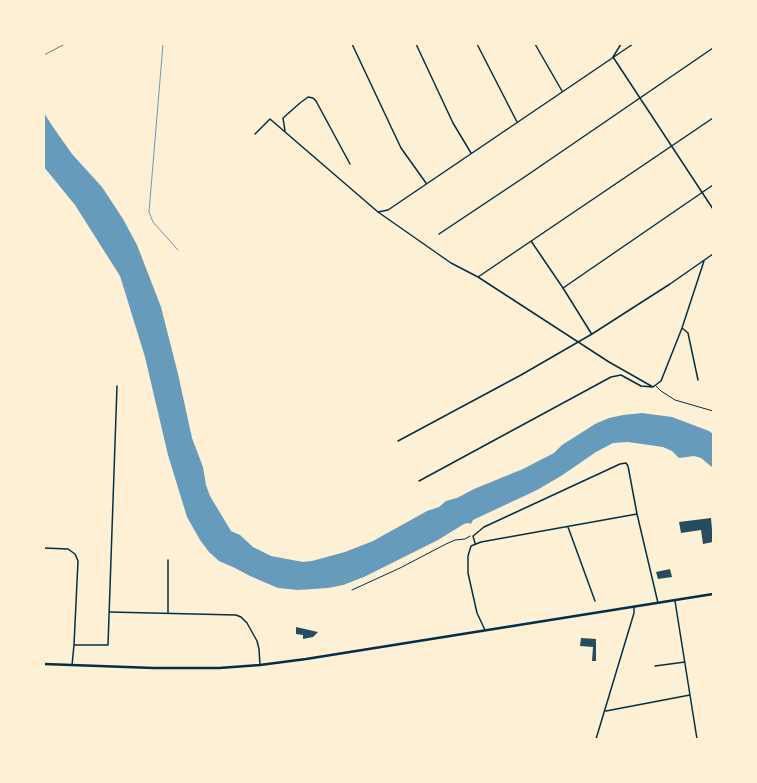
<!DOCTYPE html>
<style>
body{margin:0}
#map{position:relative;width:757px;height:783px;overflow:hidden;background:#fdf0d5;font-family:"Open Sans",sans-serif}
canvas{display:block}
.frame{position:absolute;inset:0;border:45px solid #fdf0d5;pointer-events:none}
</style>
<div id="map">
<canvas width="757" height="783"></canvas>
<div class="frame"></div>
</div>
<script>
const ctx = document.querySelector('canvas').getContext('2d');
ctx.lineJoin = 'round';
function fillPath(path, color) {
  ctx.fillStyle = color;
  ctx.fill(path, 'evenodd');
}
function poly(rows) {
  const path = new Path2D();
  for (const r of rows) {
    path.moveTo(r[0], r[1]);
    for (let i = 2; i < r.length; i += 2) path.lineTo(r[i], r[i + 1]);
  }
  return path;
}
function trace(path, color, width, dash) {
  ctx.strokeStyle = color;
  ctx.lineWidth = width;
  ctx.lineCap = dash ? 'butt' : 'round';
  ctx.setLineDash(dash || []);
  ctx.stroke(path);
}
fillPath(poly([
 [44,113,53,127,72,154,102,187,123,219,137,245,161,307,178,374,192,438,203,467,206,485,210,496,231,531,240,535,253,547,271,556,303,562,312,561,345,552,373,541,427,511,439,507,446,501,457,498,474,489,523,469,554,453,562,445,595,424,609,418,623,415,642,413,672,417,709,431,713,434,713,468,701,458,694,456,679,458,672,451,663,447,628,442,613,443,596,452,561,476,537,490,473,520,471,524,468,523,464,524,438,540,364,577,343,585,328,588,298,590,278,588,250,576,235,568,219,561,209,552,200,540,187,517,168,455,145,357,120,276,75,205,44,167]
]), '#669bbc');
trace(poly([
 [163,44,149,212,153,222,178,250]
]), '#669bbc', 1);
fillPath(poly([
 [711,518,713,542,703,544,701,530,681,533,679,522],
 [670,569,672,577,658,579,656,572],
 [296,627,318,632,313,637,303,639,303,635,296,634],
 [581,638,596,639,596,661,592,661,593,647,580,646]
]), '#264d5e');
trace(poly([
 [352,590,400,568,446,544,455,540,465,539,470,536]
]), '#003049', 1);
trace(poly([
 [656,386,661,391,675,400,713,411]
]), '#003049', 1);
trace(poly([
 [352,44,401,148,426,183],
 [416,44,453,123,471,153],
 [477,44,517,122],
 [535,44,562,91],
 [621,44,613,57,713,209],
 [285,131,283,118,300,103,308,97,313,98,316,101,350,164],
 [255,134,270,119,378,212,451,263,478,277,609,362,653,387,661,381,682,328,704,261],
 [378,212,388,210,633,44],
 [439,234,526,176,713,48],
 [531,241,563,288,591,333],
 [478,277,713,118],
 [563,288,713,185],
 [682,328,688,333,698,380],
 [398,441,521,375,592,334,670,284,713,254],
 [419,481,611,377,621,375,641,386,653,387],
 [568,527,595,601],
 [475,543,473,536,484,527,620,464,626,463,628,466,637,514,658,603],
 [44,548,68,549,75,554,78,561,74,645,72,665],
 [675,601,697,739],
 [110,612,236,615,241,617,247,623,257,641,259,649,260,665],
 [168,612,168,560],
 [485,630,477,613,468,573,468,556,471,546,481,542,637,514],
 [74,645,108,645,117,386],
 [655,666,685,662],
 [606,711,690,695],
 [596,739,634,613,634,607]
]), '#003049', 1.5);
trace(poly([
 [44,664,154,668,219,668,260,665,306,659,713,594]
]), '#003049', 2.5);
trace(poly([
 [44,55,65,44]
]), '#657d81', 1);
</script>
